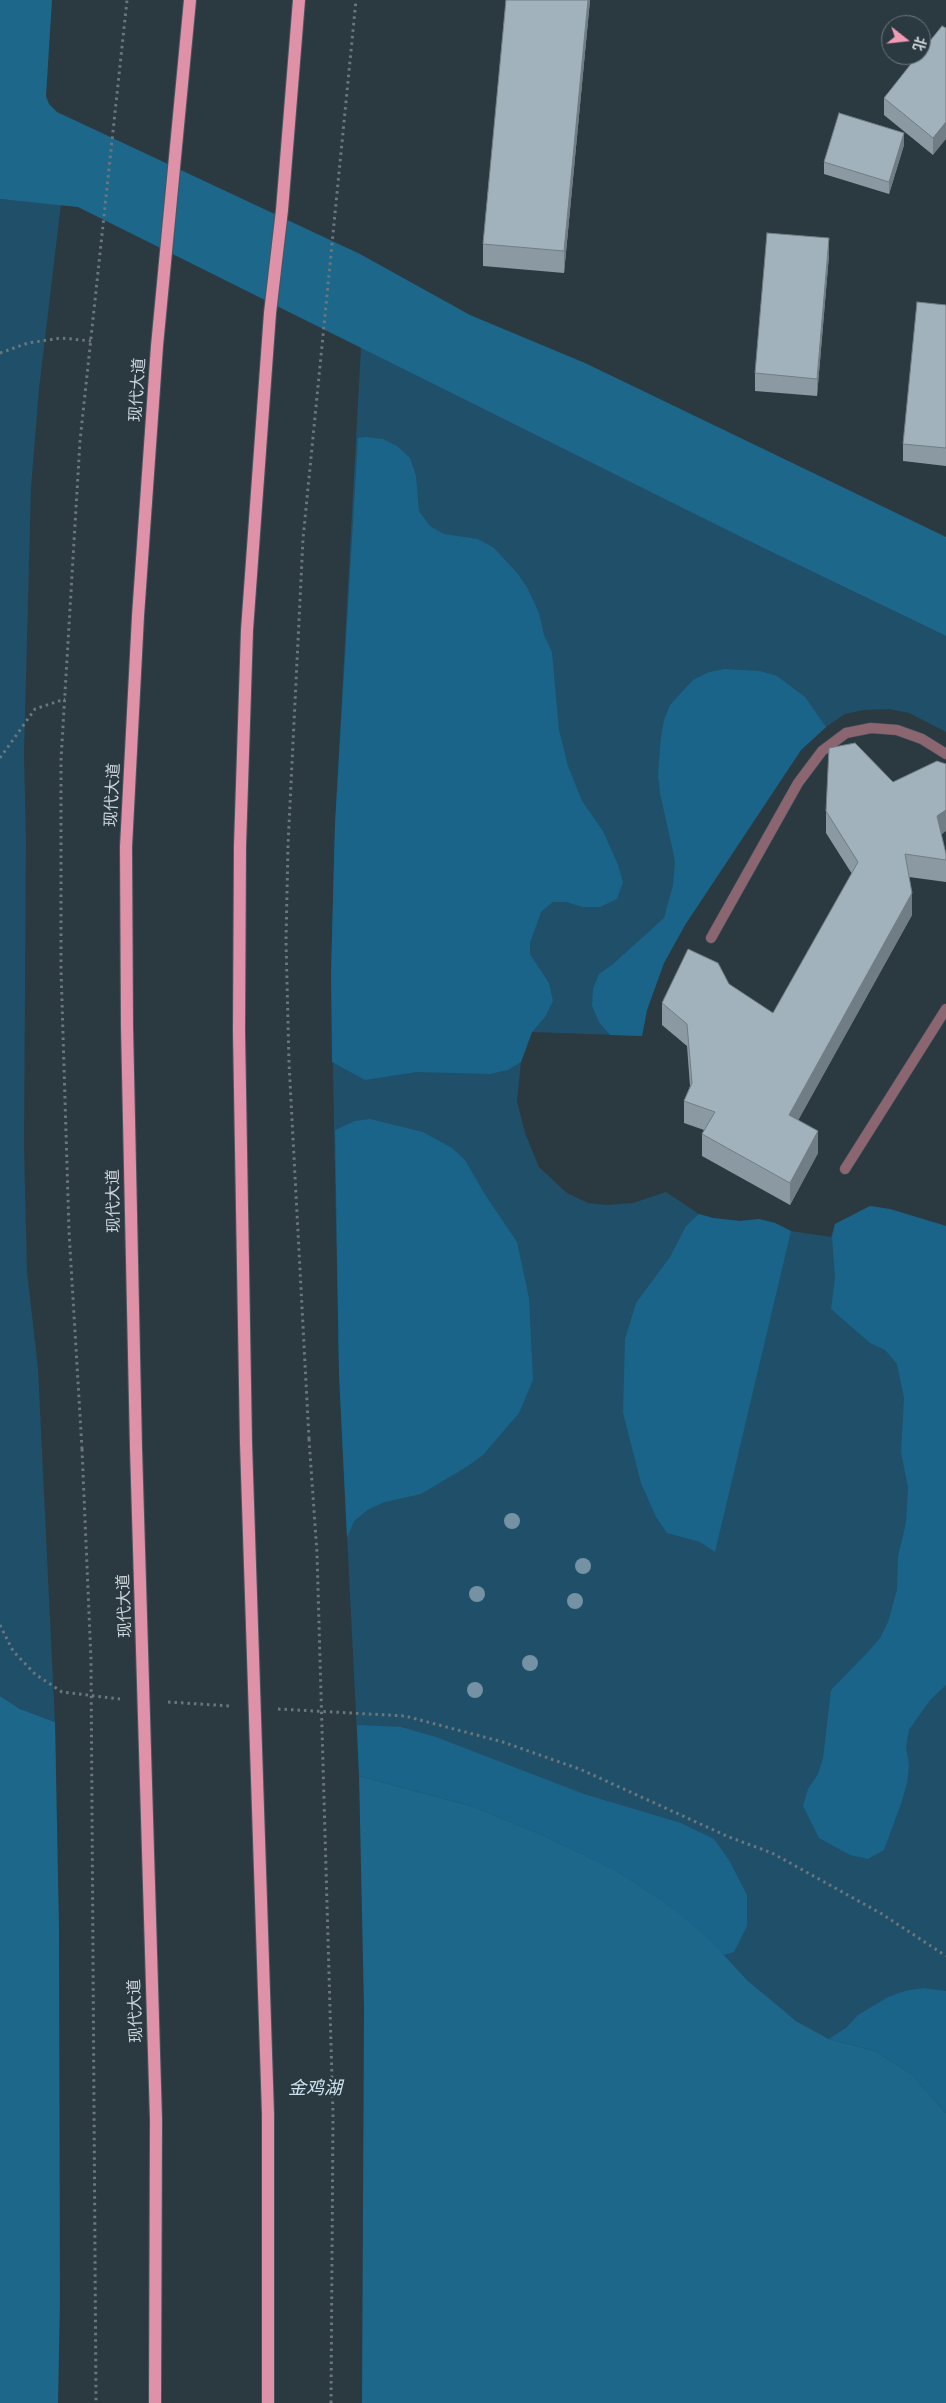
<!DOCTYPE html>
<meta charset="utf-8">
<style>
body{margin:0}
#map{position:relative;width:946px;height:2403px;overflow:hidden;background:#2b3941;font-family:Helvetica,"Noto Sans SC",sans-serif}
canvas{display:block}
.north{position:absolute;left:881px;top:15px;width:50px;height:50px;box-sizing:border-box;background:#2b3941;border:1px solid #6c777e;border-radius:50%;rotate:106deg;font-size:14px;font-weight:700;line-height:20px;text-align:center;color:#cdd5da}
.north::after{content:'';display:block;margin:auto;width:18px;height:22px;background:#f19ab3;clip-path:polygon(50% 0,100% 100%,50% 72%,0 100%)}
</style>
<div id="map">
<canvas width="946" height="2403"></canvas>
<div class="north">北</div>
</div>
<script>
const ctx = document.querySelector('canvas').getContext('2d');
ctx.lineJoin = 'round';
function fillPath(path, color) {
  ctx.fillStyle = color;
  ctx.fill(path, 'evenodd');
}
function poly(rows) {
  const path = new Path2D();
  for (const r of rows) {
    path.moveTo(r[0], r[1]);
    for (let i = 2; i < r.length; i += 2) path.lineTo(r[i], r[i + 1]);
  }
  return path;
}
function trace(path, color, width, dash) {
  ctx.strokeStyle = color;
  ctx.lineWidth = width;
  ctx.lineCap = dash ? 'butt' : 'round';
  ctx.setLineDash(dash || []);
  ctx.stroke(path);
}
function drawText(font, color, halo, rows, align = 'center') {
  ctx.font = font + ' Helvetica,"Noto Sans SC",sans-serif';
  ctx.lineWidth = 5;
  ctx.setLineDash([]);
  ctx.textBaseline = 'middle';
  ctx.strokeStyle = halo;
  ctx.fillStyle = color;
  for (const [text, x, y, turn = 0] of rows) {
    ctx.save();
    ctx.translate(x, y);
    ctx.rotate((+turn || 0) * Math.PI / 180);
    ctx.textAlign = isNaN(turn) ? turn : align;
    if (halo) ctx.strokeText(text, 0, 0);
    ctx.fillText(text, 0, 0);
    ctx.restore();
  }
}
fillPath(poly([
 [0,199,61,204,39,389,31,488,24,754,26,840,24,1145,27,1271,38,1368,55,1723,20,1709,0,1696],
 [361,347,751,542,946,636,946,732,909,713,889,709,864,710,845,714,826,727,801,750,685,925,664,963,647,1010,642,1036,532,1032,521,1062,517,1101,525,1133,539,1167,567,1193,588,1203,607,1205,633,1203,666,1192,699,1214,713,1218,740,1221,759,1219,775,1223,791,1231,831,1237,835,1224,870,1206,890,1209,946,1226,946,2113,938,2102,875,2051,829,2039,796,2021,774,2004,748,1981,711,1941,471,1806,359,1776,339,1374,331,974,335,824]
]), '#1f4f69');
fillPath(poly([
 [366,437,383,439,397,446,410,458,416,476,419,511,430,526,444,534,478,539,494,548,518,574,528,589,539,613,544,635,552,652,559,730,568,766,582,801,603,831,618,865,623,882,617,899,600,907,583,907,566,902,553,902,541,912,530,943,530,954,549,983,553,1001,545,1017,532,1032,521,1062,508,1070,490,1074,417,1072,365,1080,332,1062,331,974,335,824,358,438],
 [725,669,760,671,777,676,805,697,826,727,801,750,685,925,664,963,647,1010,642,1036,610,1035,599,1022,592,1006,593,989,599,974,613,964,664,918,673,885,675,861,660,793,658,774,661,737,664,720,670,705,693,680,709,672],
 [370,1119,423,1132,452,1148,465,1160,484,1193,517,1242,529,1298,533,1380,519,1413,483,1455,468,1466,421,1494,385,1502,369,1509,354,1521,347,1538,339,1374,335,1130,355,1121],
 [870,1206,890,1209,946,1226,946,1685,930,1700,909,1730,906,1747,909,1765,907,1783,902,1801,884,1850,868,1859,850,1855,819,1838,803,1806,808,1789,818,1774,823,1758,831,1690,867,1653,880,1638,888,1622,897,1590,898,1556,906,1523,908,1488,901,1452,904,1398,897,1364,885,1350,870,1343,831,1309,835,1278,832,1237,835,1224],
 [699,1214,713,1218,740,1221,759,1219,775,1223,791,1231,715,1552,700,1542,667,1533,656,1517,641,1483,623,1413,625,1339,636,1303,670,1257,686,1226],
 [357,1725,401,1727,436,1737,584,1794,681,1823,714,1839,729,1860,747,1895,747,1926,734,1952,724,1955,667,1904,615,1870,544,1836,471,1806,359,1776],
 [923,1988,946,1991,946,2113,911,2074,875,2051,829,2039,847,2027,858,2015,888,1997,905,1991]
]), '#196488');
fillPath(poly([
 [0,0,52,0,46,96,49,104,57,112,360,254,470,315,585,363,946,537,946,636,751,542,78,207,0,199],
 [0,1696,20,1709,65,1726,359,1776,471,1806,544,1836,615,1870,667,1904,711,1941,748,1981,796,2021,829,2039,875,2051,911,2074,946,2113,946,2403,0,2403]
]), '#1d678b');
fillPath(poly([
 [55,1720,66,1724,359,1773,364,2008,362,2403,58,2403,60,2300,59,1929]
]), '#2b3941');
const minor = poly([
 [711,938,798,783,822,751,846,733,871,728,897,730,922,739,946,754],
 [845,1169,946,1009]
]);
const primary = poly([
 [246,1443,239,1031,240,846,247,630,270,313,282,210,299,0],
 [136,1448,127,1026,126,847,138,616,157,346,190,0]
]);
trace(minor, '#48555d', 11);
trace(primary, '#48555d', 14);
trace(poly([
 [0,353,28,343,61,338,91,341],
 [0,758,35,709,65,699],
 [309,1439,289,1063,286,941,288,845,303,539,356,0],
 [82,1449,69,1231,61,968,61,760,80,441,127,0],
 [0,1625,13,1651,35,1674,62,1692,120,1699],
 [168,1702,230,1706],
 [278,1709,405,1716,503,1742,582,1770,729,1837,772,1853,882,1914,946,1956]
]), '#6b767d', 3, [2.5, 4]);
trace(minor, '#8b656f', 10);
trace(primary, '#de91a7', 12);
const primaryBridge = poly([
 [246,1443,268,2114,268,2403],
 [136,1448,156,2120,155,2403]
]);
trace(primaryBridge, '#48555d', 14, []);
trace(poly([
 [309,1439,317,1553,333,2114,331,2403],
 [82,1449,91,1660,96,2403]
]), '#6b767d', 3, [2.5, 4]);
trace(primaryBridge, '#de91a7', 12);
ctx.fillStyle = '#7492a3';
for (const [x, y] of [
 [512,1521],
 [583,1566],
 [477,1594],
 [575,1601],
 [530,1663],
 [475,1690]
]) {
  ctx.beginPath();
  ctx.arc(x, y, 8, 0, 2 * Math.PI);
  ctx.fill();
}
fillPath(poly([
 [506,0,590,0,564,273,483,266,483,244],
 [946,28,933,155,884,115,884,98],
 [904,145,889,194,824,174,824,162],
 [829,255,817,396,755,391,755,373],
 [946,305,946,466,903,461,903,444],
 [826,811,941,835,946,854,946,882,909,877,912,915,798,1120,818,1153,790,1205,702,1156,702,1134,704,1130,684,1123,684,1101,690,1086,687,1046,662,1025,662,1003,729,984,773,1013,852,874,826,833]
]), '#8b99a2');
fillPath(poly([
 [588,0,590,0,564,273,564,251],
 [946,122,946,139,933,155,933,138],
 [904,133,904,145,889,194,889,182],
 [829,238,829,255,817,396,817,379],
 [946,810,946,831,937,838,937,816],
 [912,893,912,915,789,1137,789,1115],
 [818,1131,818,1153,790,1205,790,1183]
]), '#717d84');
const building = poly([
 [506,0,588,0,564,251,483,244,506,0],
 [942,26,946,28,946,122,933,138,884,98,918,55,921,55,921,52,942,26],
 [839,113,904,133,889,182,824,162,839,113],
 [767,233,829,238,817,379,755,373,767,233],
 [917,302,946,305,946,448,903,444,917,302],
 [855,743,893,782,937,761,946,764,946,810,937,816,946,854,946,860,905,854,912,893,789,1115,818,1131,790,1183,702,1134,715,1112,684,1101,692,1083,687,1024,662,1003,688,949,718,963,729,984,773,1013,858,862,826,811,829,748,855,743]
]);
fillPath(building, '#a2b2bc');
trace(building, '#717d84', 1);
drawText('16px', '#cdd5da', '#2b3941', [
 ["现代大道",138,390,-86],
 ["现代大道",113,795,-87],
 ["现代大道",114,1201,-91],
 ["现代大道",125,1606,-92],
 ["现代大道",136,2011,-92]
]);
drawText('italic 18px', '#cde2ef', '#2b3941', [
 ["金鸡湖",315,2089]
]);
</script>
